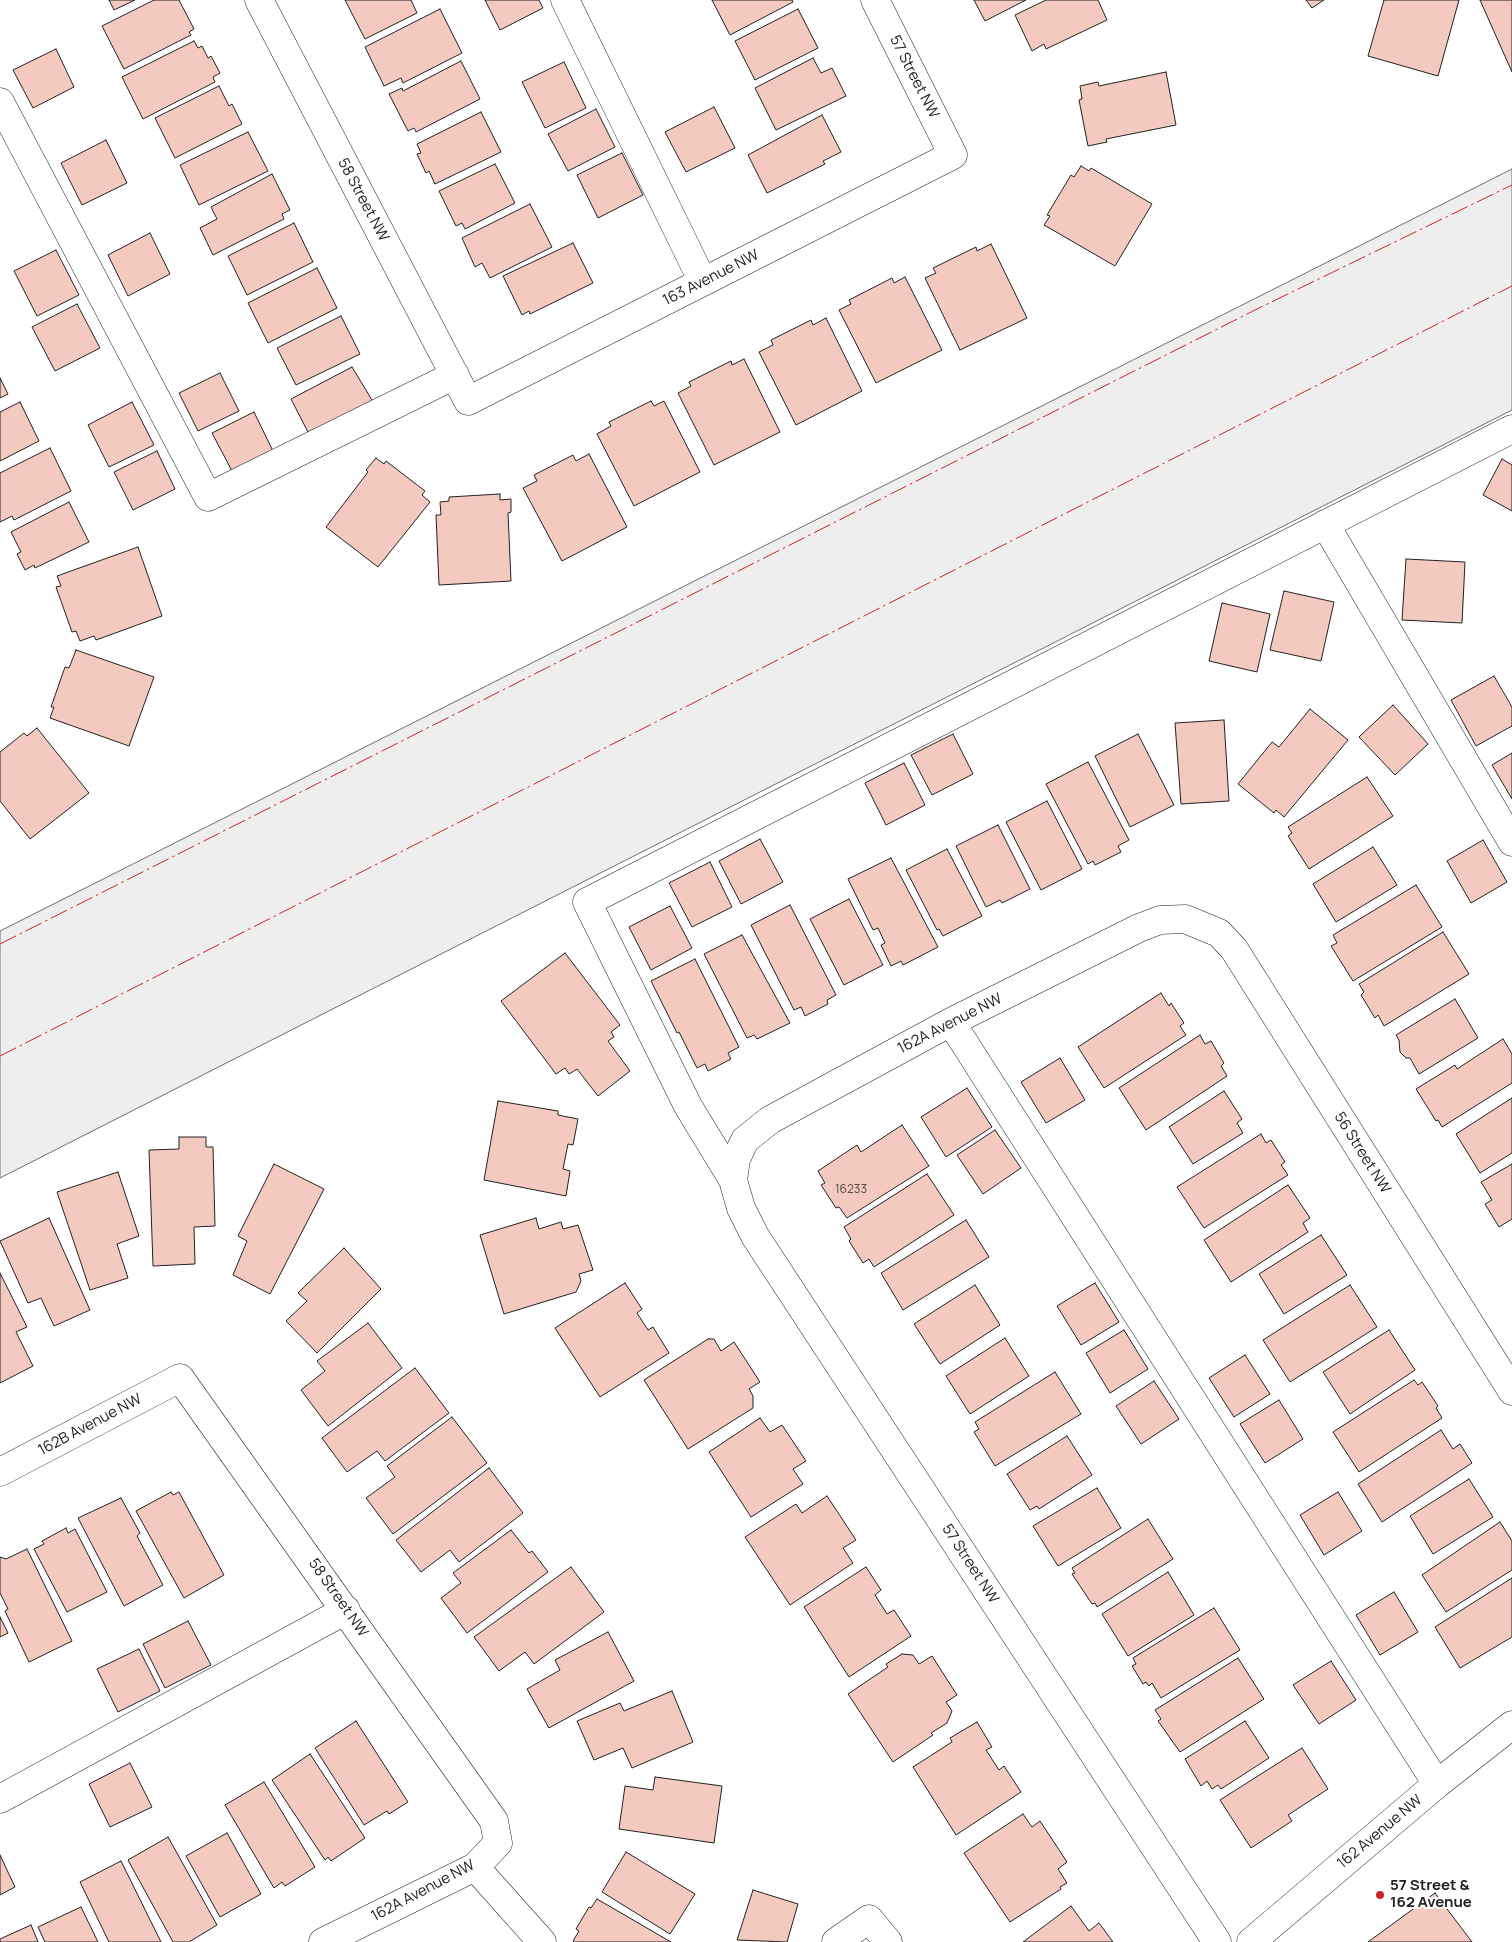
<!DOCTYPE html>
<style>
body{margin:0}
canvas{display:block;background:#fff}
</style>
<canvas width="1512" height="1942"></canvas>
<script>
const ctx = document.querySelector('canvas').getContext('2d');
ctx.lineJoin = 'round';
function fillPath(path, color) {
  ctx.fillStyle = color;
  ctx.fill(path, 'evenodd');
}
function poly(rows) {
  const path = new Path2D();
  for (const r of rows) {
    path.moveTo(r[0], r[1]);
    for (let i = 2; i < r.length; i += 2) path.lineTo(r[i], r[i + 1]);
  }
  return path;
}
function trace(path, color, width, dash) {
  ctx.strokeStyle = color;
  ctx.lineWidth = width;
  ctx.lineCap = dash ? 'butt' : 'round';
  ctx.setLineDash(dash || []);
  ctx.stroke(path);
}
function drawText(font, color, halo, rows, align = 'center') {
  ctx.font = font + ' Manrope,sans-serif';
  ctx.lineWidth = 4;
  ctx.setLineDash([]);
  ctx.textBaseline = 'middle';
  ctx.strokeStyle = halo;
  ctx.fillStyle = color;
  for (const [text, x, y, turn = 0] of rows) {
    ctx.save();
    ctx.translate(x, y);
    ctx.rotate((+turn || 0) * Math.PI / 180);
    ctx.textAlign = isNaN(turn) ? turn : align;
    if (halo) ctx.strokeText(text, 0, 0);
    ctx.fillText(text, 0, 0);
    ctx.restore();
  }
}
const green = poly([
 [1512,169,1512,410,0,1178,0,931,1512,169]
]);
fillPath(green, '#eee');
trace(green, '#6f6f6f', 1);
const building = poly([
 [109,0,135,0,114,10,109,0],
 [154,0,179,0,194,29,189,32,191,35,124,69,102,26,154,0],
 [345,0,411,0,417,13,365,39,345,0],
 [485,0,539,0,543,8,500,30,485,0],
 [712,0,792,0,793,2,730,35,712,0],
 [974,0,1026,0,985,21,974,0],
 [1046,0,1098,0,1107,20,1046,49,1044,44,1032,51,1015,15,1046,0],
 [1306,0,1324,0,1312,8,1306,0],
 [1384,0,1459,0,1438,76,1368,56,1384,0],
 [1480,0,1512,0,1512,72,1480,0],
 [440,9,462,53,403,83,401,78,384,86,365,47,440,9],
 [798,9,818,48,755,80,735,41,798,9],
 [194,41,198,48,202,46,208,58,211,56,220,73,213,77,215,82,143,119,122,77,194,41],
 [56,49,74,87,33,108,13,70,56,49],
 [813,58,821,73,832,68,846,96,776,130,755,88,813,58],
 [461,61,480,99,416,132,414,128,408,131,389,94,402,88,403,91,461,61],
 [564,62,586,108,545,128,522,82,564,62],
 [1166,72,1176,125,1106,139,1107,142,1088,146,1079,100,1082,99,1080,86,1098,82,1099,86,1166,72],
 [219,86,229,106,232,104,242,124,175,158,155,118,219,86],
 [714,107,735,148,686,172,665,132,714,107],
 [596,109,615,147,568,171,548,134,596,109],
 [481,112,501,152,435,184,429,171,426,173,417,154,421,153,417,144,481,112],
 [822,115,841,152,823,161,825,164,767,193,748,155,822,115],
 [248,132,268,171,199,205,180,165,248,132],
 [106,140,127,183,82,205,61,163,106,140],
 [622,153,643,195,598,218,577,175,622,153],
 [495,164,515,203,465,229,462,223,456,226,439,191,495,164],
 [1081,166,1089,171,1091,168,1152,204,1115,266,1044,225,1050,216,1047,215,1071,175,1074,177,1081,166],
 [272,174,290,210,282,214,284,219,213,255,200,228,217,219,211,207,272,174],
 [530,204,552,247,490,278,482,263,475,267,462,238,530,204],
 [294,223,313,262,247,295,228,256,294,223],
 [150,233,170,274,128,296,108,255,150,233],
 [573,243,593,283,530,314,529,311,522,315,503,276,573,243],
 [991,244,1027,318,960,350,925,278,936,273,933,268,976,247,977,251,991,244],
 [56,250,79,295,37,316,14,271,56,250],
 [317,268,337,308,268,343,248,303,317,268],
 [905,277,942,350,876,383,839,310,851,304,849,300,892,278,894,283,905,277],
 [77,304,100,348,55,371,32,327,77,304],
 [341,316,360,354,296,385,277,348,341,316],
 [826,318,862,391,796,425,759,352,773,345,771,340,811,320,813,325,826,318],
 [744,359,780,432,714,465,678,393,691,386,689,382,731,361,732,365,744,359],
 [352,367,375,405,311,438,291,399,352,367],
 [220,373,239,411,198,431,179,393,220,373],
 [0,378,8,394,0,398,0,378],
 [651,401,654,406,664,401,700,472,634,506,597,434,611,426,609,422,651,401],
 [20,402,39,441,0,461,0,412,20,402],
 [132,402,154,445,109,467,88,425,132,402],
 [254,412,273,451,232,471,212,433,254,412],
 [50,448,71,491,14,520,12,516,0,522,0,473,50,448],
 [157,451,175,489,133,510,114,472,157,451],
 [589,454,627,527,562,561,523,488,537,481,534,475,573,455,576,461,589,454],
 [376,458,384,464,386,461,425,491,422,495,430,502,378,567,326,527,368,472,366,470,376,458],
 [1502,459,1512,465,1512,511,1483,495,1502,459],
 [500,494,500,500,511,499,511,512,508,513,511,581,439,585,436,515,441,515,440,502,449,501,449,497,500,494],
 [69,502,89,542,35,568,34,565,25,570,17,554,21,552,11,532,69,502],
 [138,547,162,616,96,640,94,636,80,641,76,631,72,632,56,587,61,586,57,576,138,547],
 [1406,559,1465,562,1462,623,1402,620,1406,559],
 [1284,591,1334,602,1321,661,1270,650,1284,591],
 [1222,603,1270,614,1257,672,1209,661,1222,603],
 [76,650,154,677,129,746,50,718,54,707,51,707,65,667,69,668,76,650],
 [1494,676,1512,707,1512,726,1476,746,1451,700,1494,676],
 [1393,705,1428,744,1395,775,1359,737,1393,705],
 [1310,709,1348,740,1284,817,1276,810,1274,813,1238,784,1272,742,1279,747,1310,709],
 [1224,720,1229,801,1181,804,1175,723,1224,720],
 [37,728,89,793,30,839,0,801,0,752,24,733,27,736,37,728],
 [953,734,973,774,932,795,911,755,953,734],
 [1138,734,1174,805,1130,827,1095,756,1138,734],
 [1512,753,1512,799,1492,765,1512,753],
 [1088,762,1129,840,1118,846,1121,852,1095,865,1093,861,1088,864,1046,784,1088,762],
 [904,763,925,805,886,825,865,783,904,763],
 [1367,777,1393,816,1309,869,1288,836,1292,833,1288,827,1367,777],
 [1047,801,1082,869,1041,890,1006,822,1047,801],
 [998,825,1030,889,1002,903,1000,900,986,907,956,846,998,825],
 [760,839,783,882,741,904,719,861,760,839],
 [1483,840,1507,882,1471,903,1447,861,1483,840],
 [1373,847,1397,885,1336,922,1313,884,1373,847],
 [947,849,982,916,943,936,939,929,937,930,906,870,947,849],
 [891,858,938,947,903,965,901,961,891,966,881,945,885,943,878,928,873,930,848,879,891,858],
 [710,862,732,907,692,927,669,883,710,862],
 [1416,885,1442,927,1353,981,1331,946,1337,943,1333,935,1416,885],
 [849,899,883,965,844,985,810,919,849,899],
 [790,905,836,995,827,1000,828,1004,805,1016,801,1007,794,1010,751,925,790,905],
 [670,906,692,948,651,970,629,927,670,906],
 [1443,932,1469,974,1384,1026,1378,1015,1375,1018,1361,995,1364,992,1359,984,1443,932],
 [742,935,790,1023,757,1039,754,1035,747,1038,704,954,742,935],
 [565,953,620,1025,611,1032,614,1037,608,1041,630,1071,598,1096,577,1069,569,1074,565,1068,556,1074,501,1001,565,953],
 [695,959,739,1047,728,1053,731,1059,708,1071,705,1064,697,1068,679,1032,677,1033,651,981,695,959],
 [1161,993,1169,1006,1171,1003,1184,1023,1180,1026,1186,1035,1104,1088,1078,1047,1161,993],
 [1455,999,1478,1038,1419,1074,1410,1058,1406,1058,1400,1052,1399,1040,1396,1035,1455,999],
 [1200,1035,1205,1044,1211,1041,1224,1063,1221,1066,1227,1076,1146,1130,1119,1088,1200,1035],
 [1503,1039,1512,1054,1512,1083,1442,1127,1438,1120,1436,1121,1416,1089,1455,1065,1457,1069,1503,1039],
 [1060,1058,1085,1100,1046,1123,1021,1082,1060,1058],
 [967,1088,992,1127,946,1157,921,1117,967,1088],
 [1224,1091,1242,1119,1237,1123,1243,1133,1193,1164,1169,1127,1224,1091],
 [1512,1098,1512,1153,1480,1173,1456,1134,1512,1098],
 [498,1101,558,1111,558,1115,578,1119,573,1145,568,1144,563,1169,570,1171,566,1196,484,1180,498,1101],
 [902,1125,929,1166,847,1218,839,1207,836,1208,821,1185,825,1183,818,1171,857,1145,861,1152,902,1125],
 [995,1130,1021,1168,983,1194,957,1155,995,1130],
 [1261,1134,1266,1143,1271,1140,1285,1162,1281,1165,1288,1175,1204,1228,1177,1187,1261,1134],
 [179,1137,206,1137,206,1147,213,1147,215,1226,194,1227,195,1264,153,1266,149,1150,179,1149,179,1137],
 [274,1164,324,1189,270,1294,233,1275,247,1241,238,1236,274,1164],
 [1512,1164,1512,1219,1499,1227,1485,1204,1492,1200,1481,1182,1512,1164],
 [118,1172,139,1236,117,1244,128,1278,90,1290,57,1192,118,1172],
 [927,1174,954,1215,874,1267,869,1259,863,1263,849,1241,851,1239,844,1227,927,1174],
 [1288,1185,1310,1218,1303,1223,1308,1232,1231,1282,1204,1240,1288,1185],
 [49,1218,90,1310,54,1326,41,1298,28,1303,0,1241,49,1218],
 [536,1218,539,1229,561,1222,563,1229,578,1225,593,1270,579,1274,581,1281,576,1292,504,1314,480,1235,536,1218],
 [966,1220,989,1257,903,1310,881,1273,966,1220],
 [1321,1235,1347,1275,1284,1314,1259,1274,1321,1235],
 [344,1248,381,1289,317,1353,286,1321,307,1301,298,1293,344,1248],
 [0,1273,27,1327,16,1332,33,1366,0,1383,0,1273],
 [625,1283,642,1309,637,1313,648,1330,653,1327,669,1353,600,1397,555,1328,625,1283],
 [1095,1283,1119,1322,1081,1345,1057,1306,1095,1283],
 [975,1285,1000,1325,940,1364,914,1324,975,1285],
 [1350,1285,1377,1327,1290,1382,1263,1340,1350,1285],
 [368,1323,402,1368,328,1426,301,1390,325,1371,317,1361,368,1323],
 [1124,1330,1148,1369,1110,1393,1086,1353,1124,1330],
 [1389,1330,1415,1370,1350,1414,1323,1372,1389,1330],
 [1005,1338,1029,1376,970,1414,946,1376,1005,1338],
 [708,1339,714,1339,721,1351,734,1342,760,1382,749,1389,753,1396,753,1408,688,1449,644,1380,708,1339],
 [1245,1355,1270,1394,1234,1417,1209,1378,1245,1355],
 [415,1368,449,1413,385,1461,377,1451,347,1472,322,1438,415,1368],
 [1055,1372,1081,1414,995,1466,974,1432,979,1429,975,1422,1055,1372],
 [1414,1380,1418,1385,1422,1382,1438,1406,1436,1408,1442,1418,1359,1472,1333,1432,1414,1380],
 [1154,1381,1179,1419,1141,1444,1116,1406,1154,1381],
 [1279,1400,1303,1439,1265,1463,1240,1424,1279,1400],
 [452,1417,487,1463,393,1534,366,1498,395,1477,387,1466,452,1417],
 [760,1418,770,1432,782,1425,806,1461,793,1469,803,1484,751,1517,709,1452,760,1418],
 [1441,1430,1453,1449,1460,1444,1472,1463,1382,1522,1358,1484,1441,1430],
 [1067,1436,1092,1475,1039,1509,1037,1506,1030,1510,1007,1474,1067,1436],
 [489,1468,523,1513,459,1562,450,1550,421,1572,396,1540,489,1468],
 [1469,1479,1493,1517,1433,1554,1410,1516,1469,1479],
 [1097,1488,1121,1528,1058,1566,1033,1526,1097,1488],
 [171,1492,173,1495,179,1492,224,1575,184,1598,136,1511,171,1492],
 [1338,1492,1362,1531,1324,1555,1300,1515,1338,1492],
 [827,1496,856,1540,843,1548,853,1563,790,1605,745,1537,796,1504,802,1513,827,1496],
 [121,1498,140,1533,137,1536,163,1585,124,1606,78,1518,121,1498],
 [1148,1519,1173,1559,1097,1607,1095,1603,1092,1604,1072,1574,1075,1573,1072,1568,1148,1519],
 [1500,1522,1512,1541,1512,1570,1446,1612,1422,1575,1500,1522],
 [66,1528,68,1533,75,1529,107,1592,67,1612,34,1549,44,1544,42,1541,66,1528],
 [511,1530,529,1553,532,1551,548,1572,467,1633,441,1598,461,1583,453,1573,511,1530],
 [27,1549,72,1641,29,1662,5,1611,8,1609,0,1593,0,1557,6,1559,27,1549],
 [571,1567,604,1612,534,1664,525,1652,499,1671,474,1637,571,1567],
 [866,1567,881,1590,875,1595,887,1614,894,1610,911,1636,849,1677,804,1607,866,1567],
 [1168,1572,1194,1615,1128,1656,1102,1614,1168,1572],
 [1512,1578,1512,1637,1460,1668,1435,1627,1512,1578],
 [1394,1592,1418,1632,1380,1655,1356,1615,1394,1592],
 [1214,1608,1240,1650,1161,1698,1152,1683,1149,1686,1146,1682,1143,1684,1132,1666,1136,1664,1133,1658,1214,1608],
 [0,1617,8,1633,0,1637,0,1617],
 [188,1621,211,1665,165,1688,143,1644,188,1621],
 [608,1632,634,1681,549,1728,527,1689,560,1670,555,1660,608,1632],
 [139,1649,160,1691,118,1712,97,1669,139,1649],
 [902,1654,913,1655,919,1664,932,1656,957,1695,946,1702,952,1711,947,1723,931,1733,933,1735,893,1762,848,1694,888,1667,886,1664,902,1654],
 [1238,1658,1264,1699,1180,1752,1158,1721,1161,1719,1155,1710,1238,1658],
 [1331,1661,1356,1700,1319,1724,1293,1685,1331,1661],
 [672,1691,693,1742,632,1768,623,1748,594,1760,577,1721,620,1703,624,1711,672,1691],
 [356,1721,408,1802,389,1814,387,1811,364,1825,315,1748,356,1721],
 [1245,1721,1269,1758,1221,1789,1218,1785,1212,1789,1207,1781,1201,1786,1185,1759,1245,1721],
 [977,1722,992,1747,986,1750,999,1770,1004,1766,1021,1792,956,1835,913,1767,952,1742,950,1738,977,1722],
 [1302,1748,1328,1789,1288,1815,1292,1821,1251,1848,1220,1800,1302,1748],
 [310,1754,365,1838,331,1861,328,1857,325,1860,272,1780,310,1754],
 [130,1763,152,1807,110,1827,89,1784,130,1763],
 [655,1777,722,1786,714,1843,619,1829,625,1786,653,1790,655,1777],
 [264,1782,315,1867,285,1886,282,1882,274,1888,225,1805,264,1782],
 [1023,1814,1032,1827,1040,1821,1067,1862,1058,1869,1067,1883,1060,1887,1061,1889,1010,1922,964,1853,1023,1814],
 [227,1833,261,1894,220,1917,186,1856,227,1833],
 [168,1837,217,1925,189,1942,173,1942,128,1860,168,1837],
 [626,1852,695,1894,670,1934,602,1892,626,1852],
 [0,1855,15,1887,0,1895,0,1855],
 [121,1861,161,1942,109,1942,80,1882,121,1861],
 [753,1890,798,1904,787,1942,737,1940,753,1890],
 [1435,1893,1472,1942,1368,1942,1435,1893],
 [597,1899,671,1942,574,1942,573,1941,579,1931,576,1929,589,1907,591,1908,597,1899],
 [1071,1906,1089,1931,1099,1923,1113,1942,1023,1942,1071,1906],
 [81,1907,98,1942,45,1942,38,1927,81,1907],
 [31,1925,38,1942,0,1942,0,1939,31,1925]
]);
fillPath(building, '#f3c9c0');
trace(building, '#222', 1);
const minor = poly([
 [259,0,468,401,953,155,875,0],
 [565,0,703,282],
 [0,102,208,497,455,375],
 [1325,524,1512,842],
 [951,1022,1437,1784],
 [733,1180,736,1159,745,1140,770,1120,951,1022,1139,928,1160,920,1185,919,1219,933,1234,949,1512,1391],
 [0,1472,180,1378,494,1821,498,1843,475,1867,323,1942],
 [0,1799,346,1610],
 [475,1867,542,1942],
 [836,1942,869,1919,888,1942],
 [1217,1942,755,1236,741,1208,733,1180,688,1106,587,902,1512,429],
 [1251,1942,1437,1784,1512,1725]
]);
trace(minor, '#222', 29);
trace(minor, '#fff', 28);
trace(poly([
 [0,944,1255,310,1512,185],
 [0,1056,1512,286]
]), '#c62828', 1, [18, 4, 2.5, 4]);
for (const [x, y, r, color] of [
 [1380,1895,5,"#c62828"]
]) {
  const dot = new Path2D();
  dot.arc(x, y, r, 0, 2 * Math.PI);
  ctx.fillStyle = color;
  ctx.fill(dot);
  trace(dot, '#fff', 2);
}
drawText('12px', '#564c4a', null, [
 ["16233",851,1190]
]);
drawText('15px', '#222', '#fff', [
 ["57 Street NW",914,77,63],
 ["58 Street NW",363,200,62],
 ["163 Avenue NW",711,278,-27],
 ["162A Avenue NW",950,1024,-27],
 ["56 Street NW",1362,1153,58],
 ["162B Avenue NW",90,1425,-28],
 ["57 Street NW",970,1564,57],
 ["58 Street NW",338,1598,55],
 ["162 Avenue NW",1380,1832,-40],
 ["162A Avenue NW",423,1891,-28]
]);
drawText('bold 15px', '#222', '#fff', [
 ["57 Street &",1390,1886],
 ["162 Avenue",1390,1903]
], 'left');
</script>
